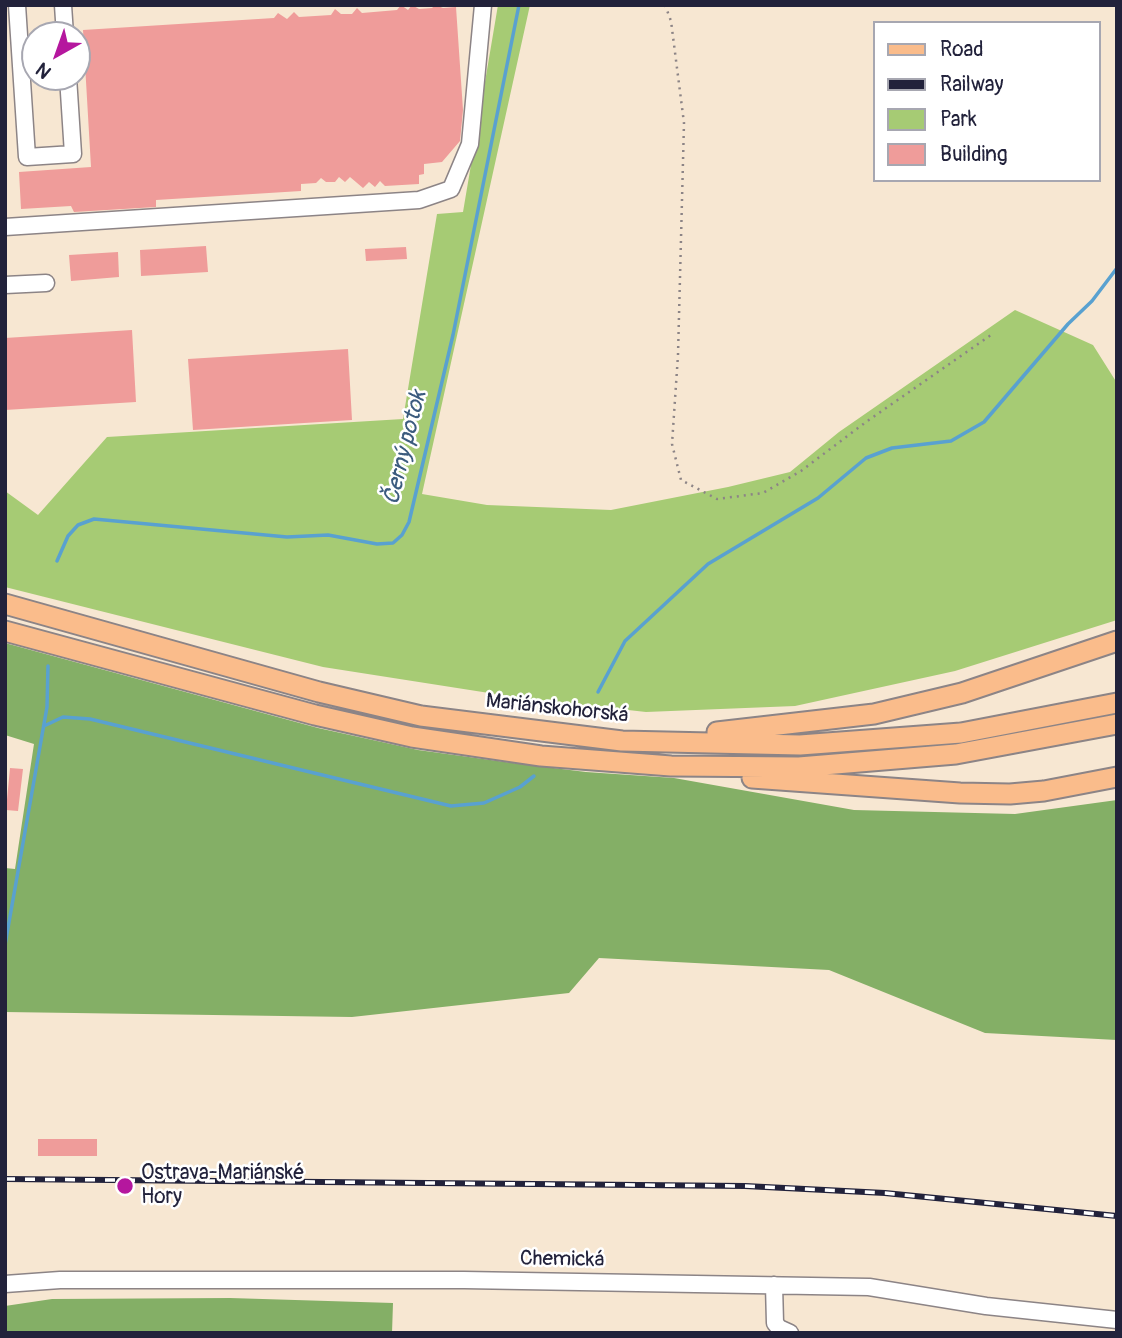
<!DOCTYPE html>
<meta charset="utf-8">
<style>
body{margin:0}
#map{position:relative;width:1122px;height:1338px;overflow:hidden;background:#f7e7d2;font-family:Pangolin,sans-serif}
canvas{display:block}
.frame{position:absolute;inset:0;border:7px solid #22223b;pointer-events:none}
.legend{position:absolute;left:873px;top:21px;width:228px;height:161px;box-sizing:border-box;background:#fff;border:2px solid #a7a7b1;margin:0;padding:9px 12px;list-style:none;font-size:21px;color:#22223b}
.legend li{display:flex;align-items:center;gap:14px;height:35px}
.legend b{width:35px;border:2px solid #a7a7b1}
.north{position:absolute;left:21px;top:21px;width:70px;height:70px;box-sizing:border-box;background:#fff;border:2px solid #a7a7b1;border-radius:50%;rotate:220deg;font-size:19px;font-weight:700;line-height:28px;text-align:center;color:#22223b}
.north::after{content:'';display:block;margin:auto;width:24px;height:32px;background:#b5179e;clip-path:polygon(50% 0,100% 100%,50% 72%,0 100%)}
</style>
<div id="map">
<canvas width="1122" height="1338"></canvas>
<div class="frame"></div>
<ul class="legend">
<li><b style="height:9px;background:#fabc8b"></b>Road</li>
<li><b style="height:9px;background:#22223b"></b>Railway</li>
<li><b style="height:19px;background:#a6cb74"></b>Park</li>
<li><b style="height:19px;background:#ef9c9a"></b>Building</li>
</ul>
<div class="north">N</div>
</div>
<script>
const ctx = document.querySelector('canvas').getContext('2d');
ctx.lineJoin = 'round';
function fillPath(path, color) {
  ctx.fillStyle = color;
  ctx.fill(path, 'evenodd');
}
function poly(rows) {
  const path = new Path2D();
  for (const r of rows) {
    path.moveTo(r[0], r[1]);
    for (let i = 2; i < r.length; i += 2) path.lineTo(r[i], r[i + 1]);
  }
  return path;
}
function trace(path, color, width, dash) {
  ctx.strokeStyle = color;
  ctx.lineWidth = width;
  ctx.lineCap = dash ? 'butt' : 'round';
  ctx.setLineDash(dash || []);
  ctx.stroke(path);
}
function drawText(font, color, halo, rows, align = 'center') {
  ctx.font = font + ' Pangolin,sans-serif';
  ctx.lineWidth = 5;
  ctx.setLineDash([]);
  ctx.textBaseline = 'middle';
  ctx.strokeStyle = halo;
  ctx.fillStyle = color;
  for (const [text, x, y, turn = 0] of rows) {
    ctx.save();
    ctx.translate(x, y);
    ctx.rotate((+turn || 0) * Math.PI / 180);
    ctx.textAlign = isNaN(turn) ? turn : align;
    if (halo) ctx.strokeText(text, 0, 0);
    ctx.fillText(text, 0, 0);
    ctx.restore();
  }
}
fillPath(poly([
 [498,5,530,5,422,494,487,505,611,510,728,487,790,472,839,432,1015,310,1093,345,1117,383,1117,620,955,671,795,706,646,712,521,698,323,667,5,587,5,491,38,515,107,437,403,419,437,214,463,212]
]), '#a6cb74');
fillPath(poly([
 [5,643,318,728,418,750,505,762,586,772,674,778,854,810,1015,814,1117,800,1117,1040,985,1033,829,970,599,958,569,993,352,1017,5,1012,5,868,15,869,34,744,5,735],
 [230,1298,393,1303,392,1333,5,1333,5,1306,52,1299]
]), '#84af66');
trace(poly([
 [57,561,68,536,78,525,94,519,287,537,328,535,377,544,393,543,402,535,409,522,453,335,519,5],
 [598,692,625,641,708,564,818,498,866,458,892,448,951,441,984,422,1068,324,1092,301,1117,268],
 [44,726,63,717,90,719,451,806,484,803,520,787,534,776],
 [5,945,47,707,48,666]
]), '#59a1d0', 3.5);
fillPath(poly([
 [401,5,408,10,412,5,419,9,432,8,435,5,443,8,456,7,463,110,460,141,442,162,424,164,424,174,419,175,419,184,385,186,380,181,375,187,369,182,363,188,350,177,345,182,339,177,335,182,326,182,321,178,316,183,301,184,301,191,156,200,156,207,74,212,71,206,21,209,19,172,91,167,83,30,274,18,278,13,287,19,294,12,299,17,331,15,335,9,341,14,352,14,357,8,362,13,397,10],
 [206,246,208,272,141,276,140,250],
 [406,247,407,259,366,261,365,249],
 [118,252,119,277,71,281,69,255],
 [132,330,136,402,5,410,5,338],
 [348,349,352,420,193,430,188,359],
 [10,768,23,769,18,811,6,810],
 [38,1139,97,1139,97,1156,38,1156]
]), '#ef9c9a');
const minor = poly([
 [17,5,27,157,73,154,68,77],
 [63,5,65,35],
 [5,227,419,200,451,189,470,144,483,5],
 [5,285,46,283],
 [5,1284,60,1280,464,1280,869,1287,986,1306,1117,1320],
 [774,1285,775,1323,779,1328,790,1333]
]);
const major = poly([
 [5,604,319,692,421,716,622,741,800,745,961,733,1117,703],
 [5,631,315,715,412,737,541,756,671,766,799,767,956,754,1117,724],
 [717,732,874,714,962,693,1117,641],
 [752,778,960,793,1010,794,1044,791,1117,777]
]);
trace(minor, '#8c8486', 19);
trace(major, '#8c8486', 23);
trace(poly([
 [665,5,671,21,684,123,678,355,672,444,681,480,717,499,763,493,801,471,866,422,991,335]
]), '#8c8486', 2.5, [2, 5]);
trace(minor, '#fff', 16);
trace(major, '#fabc8b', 19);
const rail = poly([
 [5,1179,745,1186,885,1193,1117,1216]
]);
trace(rail, '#22223b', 6);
trace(rail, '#fff', 3.5, [10]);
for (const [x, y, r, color] of [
 [125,1186,9,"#b5179e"]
]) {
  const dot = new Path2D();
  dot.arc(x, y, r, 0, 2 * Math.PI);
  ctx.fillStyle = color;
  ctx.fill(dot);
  trace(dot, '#fff', 2.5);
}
drawText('21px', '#22223b', '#fff', [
 ["Mariánskohorská",557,709,6],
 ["Chemická",562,1260,1]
]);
drawText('21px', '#22223b', '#fff', [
 ["Ostrava-Mariánské",141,1174],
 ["Hory",141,1198]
], 'left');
drawText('italic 23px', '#3b5b7e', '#fff', [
 ["Černý potok",406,448,-76]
]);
</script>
